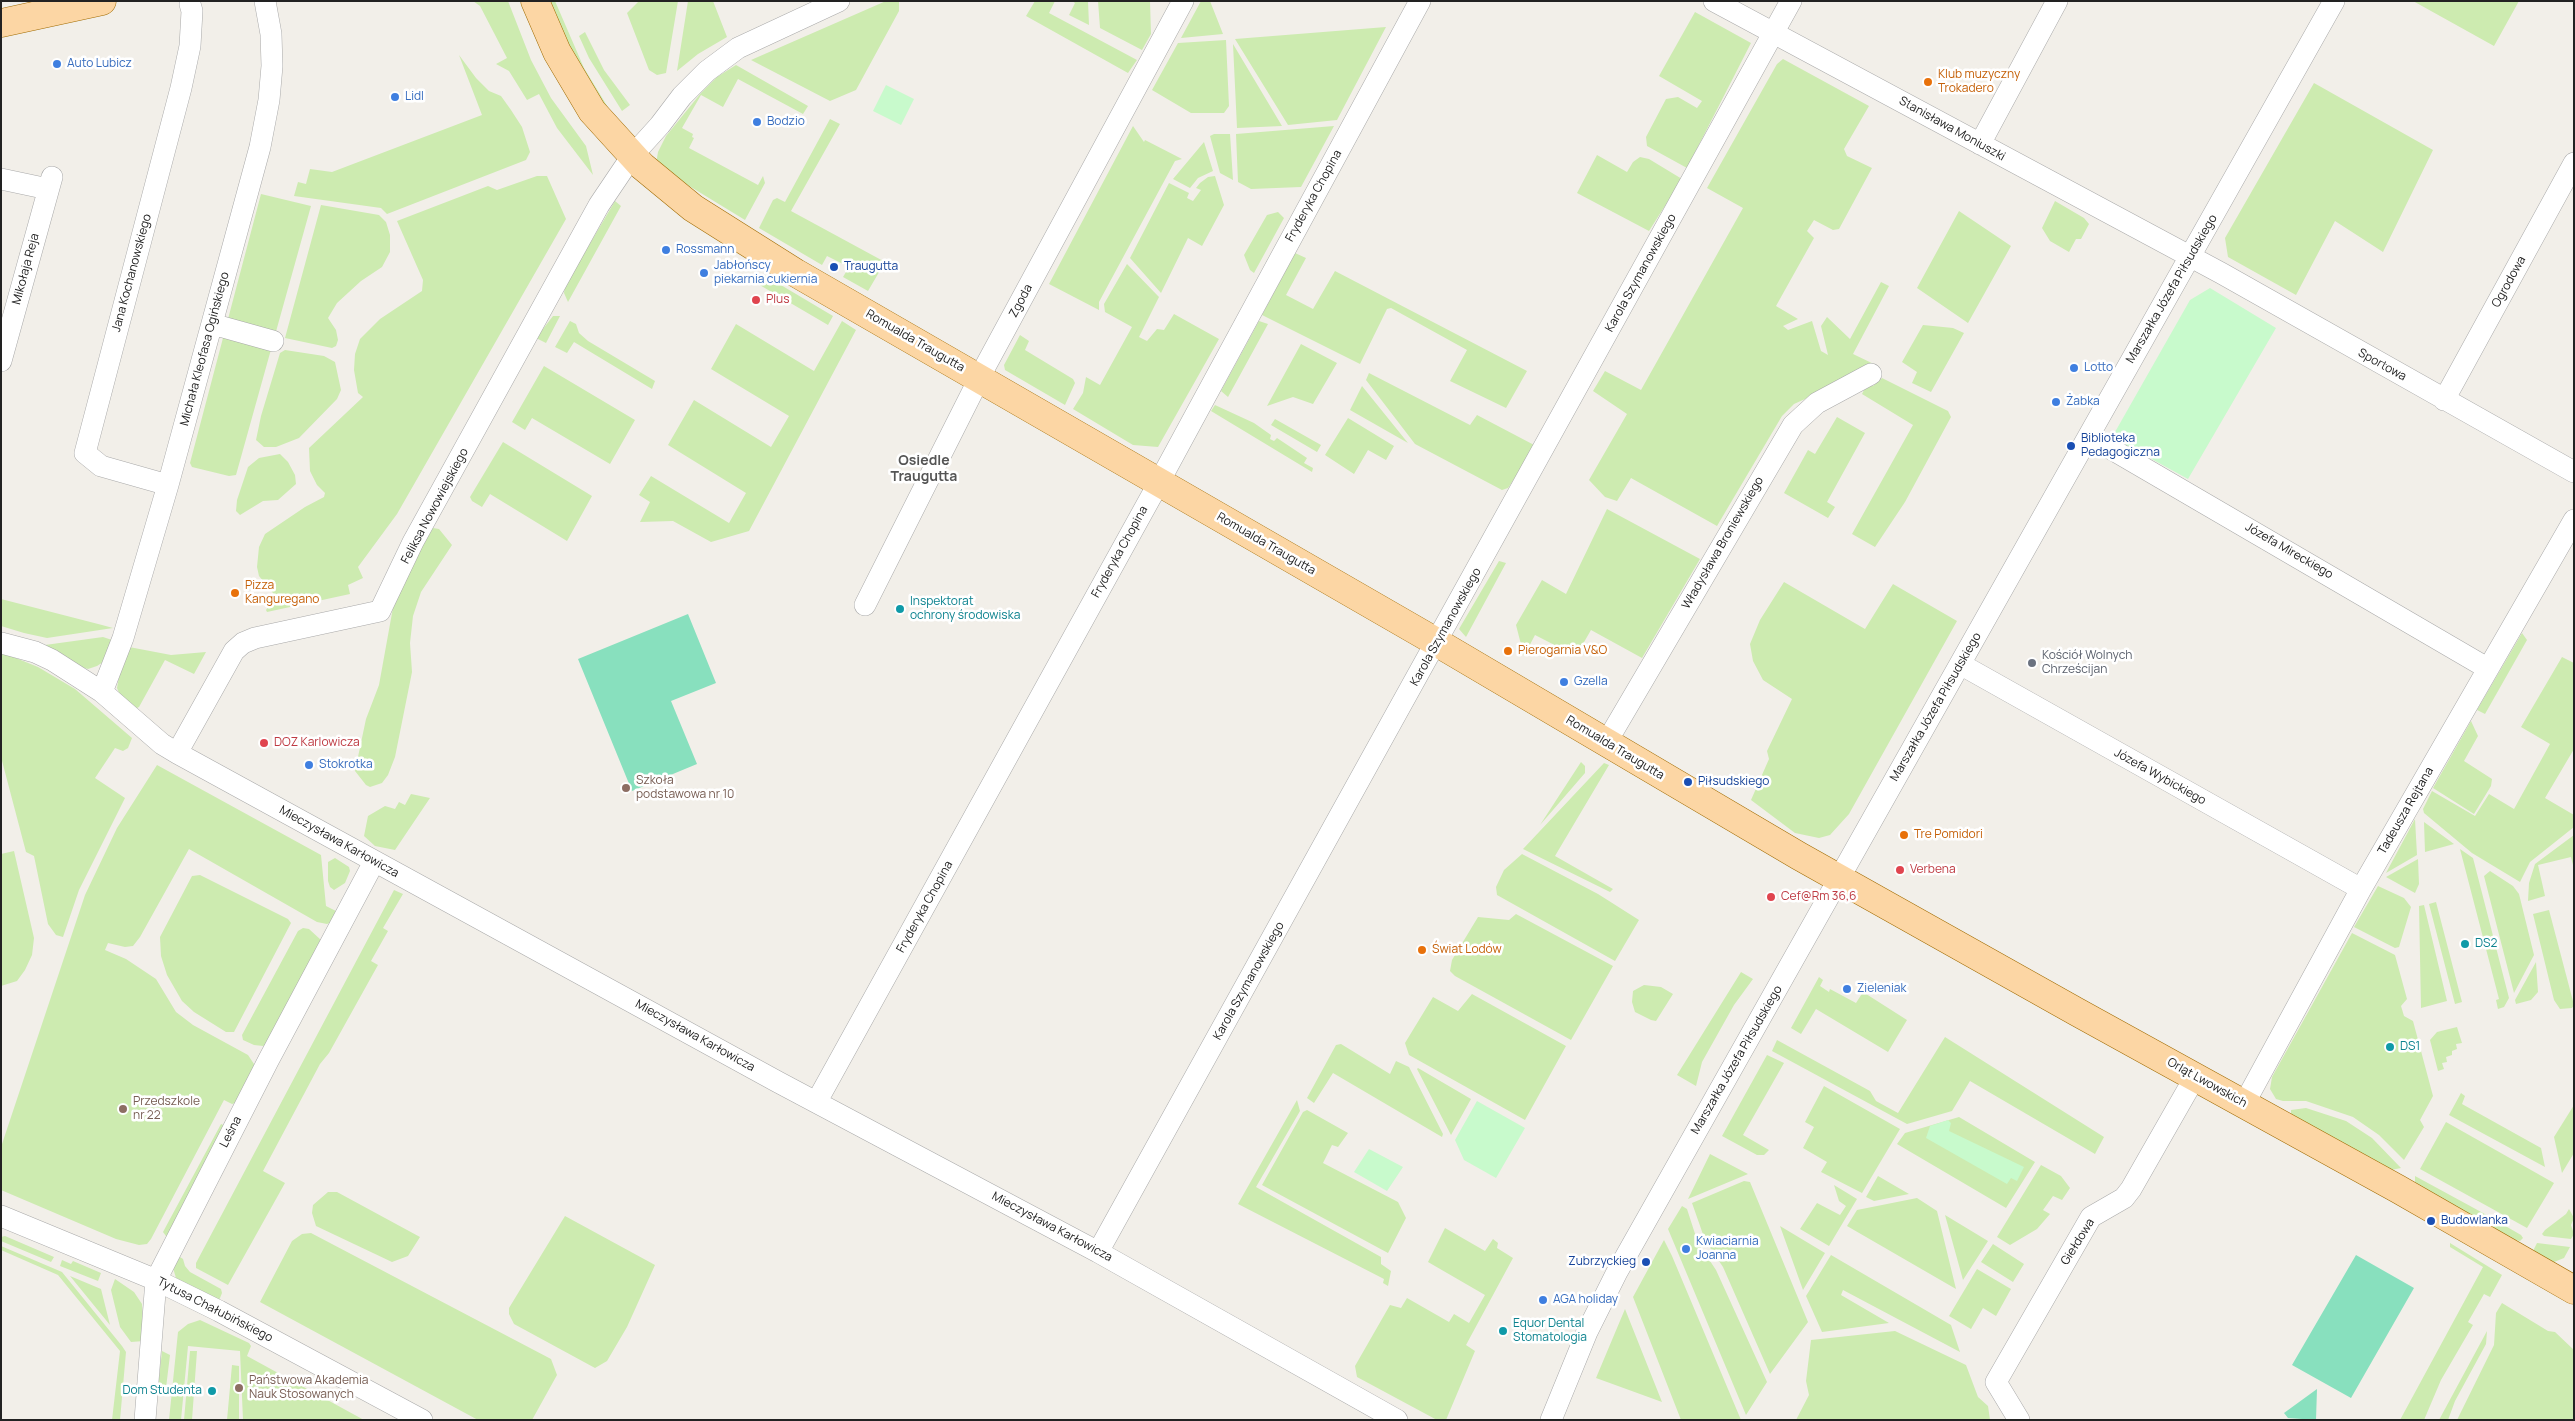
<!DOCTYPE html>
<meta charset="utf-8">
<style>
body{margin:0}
#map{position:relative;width:2575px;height:1421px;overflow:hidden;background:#f2efe9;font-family:Manrope,sans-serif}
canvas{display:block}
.frame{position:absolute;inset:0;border:2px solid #222;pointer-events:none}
</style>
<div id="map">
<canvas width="2575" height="1421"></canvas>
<div class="frame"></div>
</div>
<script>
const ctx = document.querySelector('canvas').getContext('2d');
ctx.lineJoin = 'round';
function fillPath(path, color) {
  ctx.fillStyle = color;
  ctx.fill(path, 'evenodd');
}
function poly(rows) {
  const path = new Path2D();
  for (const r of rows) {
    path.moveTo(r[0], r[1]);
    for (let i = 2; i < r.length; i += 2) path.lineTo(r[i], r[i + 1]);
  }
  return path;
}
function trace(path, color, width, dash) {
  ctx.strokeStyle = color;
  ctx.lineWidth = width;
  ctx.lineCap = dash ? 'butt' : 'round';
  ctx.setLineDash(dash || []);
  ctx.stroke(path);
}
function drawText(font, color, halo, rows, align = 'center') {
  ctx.font = font + ' Manrope,sans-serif';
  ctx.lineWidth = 5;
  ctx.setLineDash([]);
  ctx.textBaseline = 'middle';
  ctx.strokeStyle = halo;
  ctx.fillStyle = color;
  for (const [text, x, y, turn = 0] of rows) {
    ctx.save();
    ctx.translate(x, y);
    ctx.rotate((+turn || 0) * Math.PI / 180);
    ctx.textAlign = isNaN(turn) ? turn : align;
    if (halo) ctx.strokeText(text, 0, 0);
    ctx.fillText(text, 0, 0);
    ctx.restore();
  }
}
fillPath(poly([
 [473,1,508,1,531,60,551,98,586,146,593,175,557,128,539,94,527,100,509,71,496,64,507,58,480,6],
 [543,1,555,1,584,68,609,109,610,117],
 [639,1,678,1,666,73,657,75,649,70,627,13],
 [688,1,713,1,727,37,698,54,677,71],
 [886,1,899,1,899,11,856,90,830,101,751,60],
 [1035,1,1055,1,1049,13,1137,60,1128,73,1026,16],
 [1072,1,1088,1,1089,25,1069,15,1075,3],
 [1098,1,1150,1,1151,34,1142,50,1100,28],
 [1201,1,1210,1,1223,34,1181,38],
 [2413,1,2519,1,2494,46],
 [1695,12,1751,43,1687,168,1647,146,1646,137,1666,99,1678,97,1697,108,1702,101,1659,76],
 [1386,27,1337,120,1288,125,1235,39],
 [585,32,604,70,630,105,622,111,589,58,579,36],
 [1226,40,1229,106,1224,113,1191,113,1152,90,1178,43],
 [1233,44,1282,126,1237,128],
 [459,55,476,78,489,91,501,96,511,110,522,127,530,152,526,160,387,214,381,208,294,196,298,182,306,184,310,169,332,172,482,115],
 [1783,59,1869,106,1844,149,1847,156,1872,168,1839,229,1833,230,1814,220,1807,231,1814,238,1776,306,1798,319,1783,326,1788,330,1812,321,1821,351,1828,355,1821,326,1827,317,1850,339,1881,282,1889,286,1853,354,1878,366,1794,404,1782,416,1717,526,1631,478,1617,501,1605,497,1589,480,1627,414,1593,391,1605,371,1641,390,1743,208,1707,188,1777,64],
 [736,65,808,106,803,114,738,79,723,107,701,95,682,128,693,134,692,137,694,138,689,148,758,185,763,176,765,183,745,220,686,184,657,162,657,158,658,152,666,136,701,93,717,77],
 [2314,83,2433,150,2383,252,2335,221,2296,295,2228,257,2225,238],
 [830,119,840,124,791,211,885,262,868,291,843,277,849,267,827,256,822,265,759,228,773,200,777,198,785,202],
 [1133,126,1144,142,1145,140,1182,159,1175,161,1099,302,1099,310,1049,284],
 [1334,126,1301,187,1251,189,1238,182,1236,134],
 [1214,134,1230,134,1233,180,1220,173,1210,136],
 [1204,142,1213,171,1198,178,1190,188,1173,179],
 [1597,155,1627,172,1633,162,1640,157,1649,159,1682,179,1649,231,1577,193],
 [537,176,547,176,566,219,397,514,358,567,363,578,348,585,350,594,267,612,266,610,274,598,273,593,259,576,257,567,259,547,265,534,305,507,324,497,325,493,317,485,310,471,309,448,363,397,358,393,354,370,355,354,360,339,380,319,422,291,423,280,397,221,488,186,497,190],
 [1215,176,1224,205,1202,246,1188,238,1161,293,1130,258,1169,183,1189,193,1187,198,1193,201,1201,190,1196,188,1200,183,1208,177],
 [261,194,311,206,236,475,229,476,192,467,190,463],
 [615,201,621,206,568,302,564,293,565,286],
 [2055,201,2084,218,2089,224,2081,239,2076,239,2069,252,2050,241,2042,228],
 [321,205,379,215,386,222,390,235,390,252,382,267,361,281,337,303,328,318,336,330,338,340,336,346,332,348,285,338],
 [1959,211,2011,246,1968,323,1917,288],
 [1278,212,1284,218,1254,273,1250,270,1244,255,1267,215],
 [1295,253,1306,258,1286,295,1313,309,1335,271,1527,371,1506,408,1450,381,1467,350,1391,308,1387,309,1360,364,1262,315],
 [1127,264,1159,297,1139,337,1147,341,1157,329,1164,330,1174,314,1219,339,1158,447,1133,445,1073,409,1083,393,1086,377,1100,385,1132,327,1105,312,1104,304],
 [764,275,833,316,828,325,758,284],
 [553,316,560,316,546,343,536,338],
 [570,321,576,324,579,333,588,341,655,381,652,389,574,342,567,353,555,347],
 [842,321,856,330,749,531,711,542,673,521,640,522,650,502,639,495,651,476,729,523,746,493,668,445,694,400,771,447,789,416,711,369,736,324,814,371],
 [1259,321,1268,324,1228,397,1221,391],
 [1923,325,1953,328,1964,333,1931,392,1912,383,1917,372,1902,362],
 [1020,335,1029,341,1025,350,1073,379,1075,383,1065,405,1005,370,1004,365],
 [1301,344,1337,363,1313,404,1293,397,1267,406],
 [285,350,324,356,335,362,341,390,337,399,299,438,276,447,264,447,256,440,261,416,280,353],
 [544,366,635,420,610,464,532,418,525,430,512,422],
 [1369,373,1470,425,1477,415,1536,446,1508,488,1502,490,1415,444,1366,380],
 [1882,378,1948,411,1951,417,1905,502,1875,547,1852,534,1913,425,1862,394,1867,384,1873,386],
 [1362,386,1408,443,1350,410],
 [1215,405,1254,423,1271,435,1270,439,1274,441,1277,438,1307,458,1304,463,1313,468,1312,472,1211,411],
 [1837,417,1865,433,1827,502,1835,507,1828,518,1784,493,1808,450,1815,454],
 [1348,418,1394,446,1386,460,1368,450,1354,474,1325,455],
 [1275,419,1321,445,1317,452,1271,425],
 [503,442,592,496,567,541,490,494,482,507,472,501,470,497],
 [280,454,288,462,295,475,296,484,278,500,263,501,240,515,236,511,237,500,248,467,259,458],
 [1607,509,1700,559,1642,658,1591,630,1576,656,1535,635,1524,656,1516,625,1542,580,1566,594],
 [433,528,439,529,452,545,421,592,413,616,410,643,412,672,395,757,388,775,382,783,370,787,366,785,355,771,366,719,379,685,394,602,403,579],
 [1499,561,1506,563,1466,637,1459,629],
 [1784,582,1865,629,1893,584,1957,621,1849,814,1830,835,1819,838,1795,833,1751,800,1769,759,1767,751,1792,699,1763,680,1753,661,1750,644,1760,620],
 [1,599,102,625,113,628,47,638,24,633,1,626],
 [2522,633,2527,640,2485,714,2477,710],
 [103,637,115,641,106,660,97,666,88,669,78,666,45,645],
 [129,647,171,655,206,652,194,674,165,660,139,707,133,710,123,702,117,688,120,671],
 [1,652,38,667,75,689,132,738,128,748,123,751,115,748,95,778,125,798,79,890,63,937,56,935,48,924,34,856,26,852,1,757],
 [2562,657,2574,663,2574,749,2545,798,2574,815,2574,827,2530,862,2520,882,2472,853,2424,813,2423,809,2432,791,2475,816,2489,794,2514,809,2550,744,2521,727],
 [2471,721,2478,736,2464,761,2492,779,2491,786,2474,814,2433,788],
 [1581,762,1585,766,1585,773,1540,825],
 [1604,763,1609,765,1555,856,1613,889,1610,892,1523,849],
 [157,765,321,855,326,906,340,913,334,921,327,924,317,922,189,849,140,937,133,946,125,947,108,943,105,950,126,959,156,979,176,1012,193,1025,248,1055,256,1067,239,1102,232,1104,224,1100,151,1239,147,1244,139,1245,116,1239,1,1190,1,1147,85,895,117,828],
 [411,794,430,798,395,850,375,846,364,836,368,816,385,806,395,809,399,802,405,805],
 [2415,819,2417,855,2386,873],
 [2424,822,2454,844,2425,852],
 [2574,835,2574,869,2571,857,2538,865,2545,896,2528,901,2529,883,2535,864],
 [2460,849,2473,858,2509,998,2504,1007,2498,1009,2496,1000,2499,999],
 [14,851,34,938,32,955,25,970,17,981,1,986,1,854],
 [1522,854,1598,894,1639,920,1615,961,1497,895,1496,887,1504,870],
 [335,858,349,867,350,871,345,883,334,890,330,887,328,881,328,862],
 [2418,859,2419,884,2415,893,2386,877],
 [2490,871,2513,886,2519,894,2534,955,2514,993,2484,876],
 [200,875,288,919,291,923,234,1032,226,1032,194,1012,182,1001,167,975,161,956,160,937,192,876],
 [2378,886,2404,898,2411,907,2399,947,2395,948,2354,927],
 [394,890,403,894,383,928,388,931,371,961,378,965,329,1053,320,1064,263,1171,285,1183,228,1285,196,1268,196,1263],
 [2436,902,2462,1002,2455,1004,2429,904],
 [2424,905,2447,1001,2421,1008,2419,906],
 [2549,910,2574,1005,2572,1008,2560,1009,2554,1000,2533,914],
 [1516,914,1613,966,1571,1040,1455,976,1450,971,1452,960,1478,917,1509,920],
 [303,928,309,929,321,940,270,1044,263,1046,254,1045,243,1040,242,1035,298,931],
 [2352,933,2395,955,2407,999,2401,1006,2404,1016,2413,1021,2433,1096,2420,1120,2424,1127,2404,1160,2379,1135,2353,1117,2306,1101,2283,1101,2276,1099,2270,1089,2272,1077],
 [2536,962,2538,992,2531,1000,2516,1004,2515,1000],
 [1741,972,1753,979,1734,1005,1702,1062,1696,1086,1677,1075],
 [1819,977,1823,980,1820,986,1829,992,1830,989,1856,1003,1863,992,1907,1020,1888,1052,1816,1009,1801,1034,1791,1028],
 [1644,985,1661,987,1673,994,1656,1021,1651,1020,1635,1012,1632,1002,1633,991],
 [1472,994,1566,1046,1525,1120,1409,1055,1405,1043,1433,997,1458,1011],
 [2457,1027,2462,1043,2456,1044,2457,1049,2452,1051,2452,1055,2446,1057,2447,1062,2442,1063,2444,1069,2438,1071,2430,1040,2437,1032],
 [1945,1037,2104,1137,2095,1154,1970,1081,1952,1111,1907,1124,1772,1051,1777,1040,1870,1091,1876,1101,1898,1113],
 [1341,1044,1390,1074,1396,1061,1409,1067,1443,1134,1442,1137,1333,1073,1314,1103,1307,1098,1336,1045],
 [1767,1055,1784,1063,1743,1135,1769,1150,1764,1155,1757,1155,1722,1136],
 [1418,1068,1471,1099,1451,1135,1417,1069],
 [1824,1086,1900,1129,1862,1193,1821,1172,1827,1162,1803,1148,1814,1127,1805,1122],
 [2461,1093,2465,1096,2462,1104,2541,1148,2545,1167,2449,1115],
 [1297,1100,1300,1111,1256,1187,1381,1257,1381,1264,1391,1271,1388,1286,1383,1283,1384,1279,1238,1204],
 [2574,1105,2574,1153,2562,1173,2554,1137],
 [2306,1108,2346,1121,2372,1138,2401,1168,2391,1170,2385,1167,2291,1115,2291,1110],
 [1307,1110,1348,1133,1338,1147,1332,1145,1323,1163,1398,1202,1406,1218,1388,1253,1262,1185,1303,1112],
 [1959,1117,2035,1162,2006,1208,1897,1144,1905,1133],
 [2446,1122,2554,1183,2527,1228,2420,1169],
 [221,1124,228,1127,169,1240,163,1232],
 [1710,1154,1748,1174,1688,1199],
 [2041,1165,2061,1176,2070,1188,2062,1200,2053,1196,2043,1210,2050,1214,2037,1229,2010,1245,1997,1237],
 [1878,1176,1909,1194,1874,1201,1866,1197],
 [2415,1176,2483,1213,2521,1235,2523,1238,2520,1241,2515,1240,2420,1187,2415,1182],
 [1744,1181,1750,1182,1808,1322,1770,1374,1723,1267,1705,1240,1692,1203],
 [1834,1185,1857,1199,1829,1246,1800,1229,1817,1203,1840,1215,1846,1206,1839,1201],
 [328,1192,337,1192,420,1237,408,1256,392,1262,316,1226,312,1213,313,1205],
 [1917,1198,1937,1211,1956,1289,1847,1226,1857,1210],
 [1682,1206,1687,1209,1698,1243,1716,1270,1767,1382,1746,1415,1668,1229],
 [2569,1209,2574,1218,2571,1225,2574,1234,2571,1239,2544,1236,2542,1234,2545,1230,2566,1214],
 [1945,1215,1988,1241,1963,1280],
 [565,1216,655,1265,627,1327,607,1361,595,1368,514,1324,509,1314,509,1308],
 [1780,1226,1825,1253,1803,1290],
 [1445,1228,1485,1251,1493,1239,1498,1243,1497,1248,1513,1258,1466,1345,1475,1351,1446,1420,1437,1420,1357,1377,1355,1366,1390,1305,1401,1308,1407,1298,1449,1322,1454,1314,1469,1323,1485,1295,1428,1262],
 [311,1233,551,1359,557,1375,532,1420,478,1420,260,1302,292,1241,302,1234],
 [5,1236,54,1257,51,1262,1,1241,1,1237],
 [1664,1240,1672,1256,1741,1420,1681,1420,1633,1297],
 [2450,1243,2502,1275,2490,1297,2484,1294,2468,1322,2473,1325,2441,1380,2424,1420,2400,1420,2483,1267,2450,1247],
 [2537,1243,2570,1247,2564,1258,2554,1262,2533,1251],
 [1993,1244,2024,1264,2013,1282,1981,1262],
 [1,1246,62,1272,122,1346,126,1352,120,1420,112,1420,120,1351,58,1275,1,1250],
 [177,1255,183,1259,185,1266,190,1272,221,1289,222,1293,218,1303,176,1278,173,1268],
 [1831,1255,1951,1325,1960,1352,1843,1290,1841,1295,1889,1323,1822,1332,1806,1296],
 [62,1260,71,1264,73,1261,101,1273,98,1281,60,1266],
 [1977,1269,2011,1289,1996,1316,1983,1308,1971,1329,1949,1316],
 [70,1276,101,1289,110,1325],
 [115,1279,134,1292,142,1304,144,1341,131,1342,120,1327,111,1290],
 [2502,1303,2548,1331,2555,1332,2574,1350,2574,1420,2457,1420,2494,1345,2496,1313],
 [1625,1309,1662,1402,1596,1378],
 [200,1320,249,1343,251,1346,247,1356,364,1420,243,1420,240,1351,188,1346,181,1420,169,1420,178,1332,188,1324],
 [1895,1331,1966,1365,1978,1397,1988,1406,1990,1420,1796,1420,1809,1395,1806,1381,1811,1340],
 [2487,1331,2486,1344,2455,1401,2448,1420,2439,1420],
 [162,1351,170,1355,166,1388,158,1387],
 [190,1351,197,1351,192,1420,184,1420],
 [232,1365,239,1366,239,1420,227,1420]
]), '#cdebb0');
fillPath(poly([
 [886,85,914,99,901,125,873,111],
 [2210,288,2276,328,2188,479,2117,440,2115,432,2190,300],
 [1477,1101,1525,1128,1496,1178,1464,1160,1455,1140],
 [1948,1120,1951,1123,1949,1131,2024,1167,2017,1181,2011,1178,2007,1184,1926,1138,1930,1126],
 [1369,1149,1403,1167,1387,1191,1354,1172]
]), '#c8facc');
fillPath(poly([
 [688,614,716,683,671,701,697,764,632,791,578,659],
 [2356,1255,2414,1288,2351,1398,2292,1365],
 [2317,1389,2316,1420,2288,1418,2284,1413]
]), '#88e0be');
const minor = poly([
 [1714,1,2221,273,2574,472],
 [1980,144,2057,1],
 [1,179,48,189],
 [212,324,273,341],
 [1,361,52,177],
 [2444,400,2574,163],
 [2089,436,2487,668],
 [168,485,101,466,85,453,181,88,190,46,192,11,190,4],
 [865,605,986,365,1183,1],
 [1,643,35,652,52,660,102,692,162,744,177,753,778,1082,1098,1252,1397,1420],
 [1960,664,2361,889],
 [102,692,123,638,168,485,260,147,269,100,272,66,271,34,265,1],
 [1606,743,1793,425,1817,403,1871,374],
 [177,753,234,651,243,643,255,638,380,611,413,542,599,205,632,156,660,125,682,96,707,71,738,48,839,1],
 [817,1101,1152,495,1420,1],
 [2244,1104,2361,889,2574,520],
 [1,1216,156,1280,219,1311,422,1420],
 [1098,1252,1791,1],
 [145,1420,156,1280,268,1061,374,862],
 [1551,1420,1587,1332,1617,1272,2334,1],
 [2019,1420,1996,1382,2091,1217,2124,1198,2131,1189,2195,1077]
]);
const major = poly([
 [535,1,557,52,592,111,642,166,693,208,796,273,1431,639,1799,856,2077,1012,2398,1189,2574,1290],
 [1,23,102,1]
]);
trace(minor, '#a9a9a9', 22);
trace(major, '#a06b00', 29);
trace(minor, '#fff', 21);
trace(major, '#fcd6a4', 28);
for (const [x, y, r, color] of [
 [57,64,5,"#3f7fe0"],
 [1928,82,5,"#e8710a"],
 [395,97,5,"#3f7fe0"],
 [757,122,5,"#3f7fe0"],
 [666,250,5,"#3f7fe0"],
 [834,267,5,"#1a4fb4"],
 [704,273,5,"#3f7fe0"],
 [756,300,5,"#e0444e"],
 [2074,368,5,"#3f7fe0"],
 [2056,402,5,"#3f7fe0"],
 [2071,446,5,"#1a4fb4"],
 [235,593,5,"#e8710a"],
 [900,609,5,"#0f9aa8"],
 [1508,651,5,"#e8710a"],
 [2032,663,5,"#6b7280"],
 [1564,682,5,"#3f7fe0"],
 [264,743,5,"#e0444e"],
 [309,765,5,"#3f7fe0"],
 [1688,782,5,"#1a4fb4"],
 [626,788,5,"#8d6e63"],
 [1904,835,5,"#e8710a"],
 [1900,870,5,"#e0444e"],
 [1771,897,5,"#e0444e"],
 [2465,944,5,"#0f9aa8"],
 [1422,950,5,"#e8710a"],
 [1847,989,5,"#3f7fe0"],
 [2390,1047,5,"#0f9aa8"],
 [123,1109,5,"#8d6e63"],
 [2431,1221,5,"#1a4fb4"],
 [1686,1249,5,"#3f7fe0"],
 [1646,1262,5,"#1a4fb4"],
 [1543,1300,5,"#3f7fe0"],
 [1503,1331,5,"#0f9aa8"],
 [239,1388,5,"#8d6e63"],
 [212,1391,5,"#0f9aa8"]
]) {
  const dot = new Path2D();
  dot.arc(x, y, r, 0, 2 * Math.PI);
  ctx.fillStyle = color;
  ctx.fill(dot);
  trace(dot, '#fff', 2);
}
drawText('12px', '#366cbe', '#fff', [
 ["Auto Lubicz",67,64],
 ["Lidl",405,97],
 ["Bodzio",767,122],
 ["Rossmann",676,250],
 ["Jabłońscy",714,266],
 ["piekarnia cukiernia",714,280],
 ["Lotto",2084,368],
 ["Żabka",2066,402],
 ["Gzella",1574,682],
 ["Stokrotka",319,765],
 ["Zieleniak",1857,989],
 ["Kwiaciarnia",1696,1242],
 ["Joanna",1696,1256],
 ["AGA holiday",1553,1300]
], 'left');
drawText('12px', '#c56008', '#fff', [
 ["Klub muzyczny",1938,75],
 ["Trokadero",1938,89],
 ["Pizza",245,586],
 ["Kanguregano",245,600],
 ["Pierogarnia V&O",1518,651],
 ["Tre Pomidori",1914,835],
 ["Świat Lodów",1432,950]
], 'left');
drawText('12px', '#222', '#fff', [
 ["Stanisława Moniuszki",1952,129,29],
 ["Fryderyka Chopina",1314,196,-61],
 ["Mikołaja Reja",26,269,-75],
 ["Jana Kochanowskiego",132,273,-75],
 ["Karola Szymanowskiego",1641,273,-61],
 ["Ogrodowa",2509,282,-61],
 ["Marszałka Józefa Piłsudskiego",2172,289,-60],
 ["Zgoda",1021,301,-62],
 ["Romualda Traugutta",915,341,30],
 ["Michała Kleofasa Ogińskiego",205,349,-75],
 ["Sportowa",2382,365,29],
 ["Feliksa Nowowiejskiego",435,506,-62],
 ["Władysława Broniewskiego",1723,543,-60],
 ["Romualda Traugutta",1266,544,30],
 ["Józefa Mireckiego",2289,551,30],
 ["Fryderyka Chopina",1120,552,-61],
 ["Karola Szymanowskiego",1446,627,-61],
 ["Marszałka Józefa Piłsudskiego",1936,707,-60],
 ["Romualda Traugutta",1615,748,31],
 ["Józefa Wybickiego",2160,777,29],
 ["Tadeusza Rejtana",2406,811,-60],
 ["Mieczysława Karłowicza",339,842,29],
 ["Fryderyka Chopina",925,907,-61],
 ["Karola Szymanowskiego",1249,981,-61],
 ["Mieczysława Karłowicza",695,1036,29],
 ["Marszałka Józefa Piłsudskiego",1737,1060,-60],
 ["Orląt Lwowskich",2207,1083,29],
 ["Leśna",231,1132,-63],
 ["Mieczysława Karłowicza",1052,1227,28],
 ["Giełdowa",2078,1242,-58],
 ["Tytusa Chałubińskiego",215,1310,27]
]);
drawText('12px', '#164399', '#fff', [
 ["Traugutta",844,267],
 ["Biblioteka",2081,439],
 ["Pedagogiczna",2081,453],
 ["Piłsudskiego",1698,782],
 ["Budowlanka",2441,1221],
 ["Zubrzyckieg",1636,1262,"right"]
], 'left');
drawText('12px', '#be3a42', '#fff', [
 ["Plus",766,300],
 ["DOZ Karlowicza",274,743],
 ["Verbena",1910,870],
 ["Cef@Rm 36,6",1781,897]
], 'left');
drawText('12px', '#0d838f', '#fff', [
 ["Inspektorat",910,602],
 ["ochrony środowiska",910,616],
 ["DS2",2475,944],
 ["DS1",2400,1047],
 ["Equor Dental",1513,1324],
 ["Stomatologia",1513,1338],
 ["Dom Studenta",202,1391,"right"]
], 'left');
drawText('12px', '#5b616d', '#fff', [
 ["Kościół Wolnych",2042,656],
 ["Chrześcijan",2042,670]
], 'left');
drawText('12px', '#785e54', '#fff', [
 ["Szkoła",636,781],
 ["podstawowa nr 10",636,795],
 ["Przedszkole",133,1102],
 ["nr 22",133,1116],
 ["Państwowa Akademia",249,1381],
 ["Nauk Stosowanych",249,1395]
], 'left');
drawText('bold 14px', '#555', '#fff', [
 ["Osiedle",924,461],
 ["Traugutta",924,477]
]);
</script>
